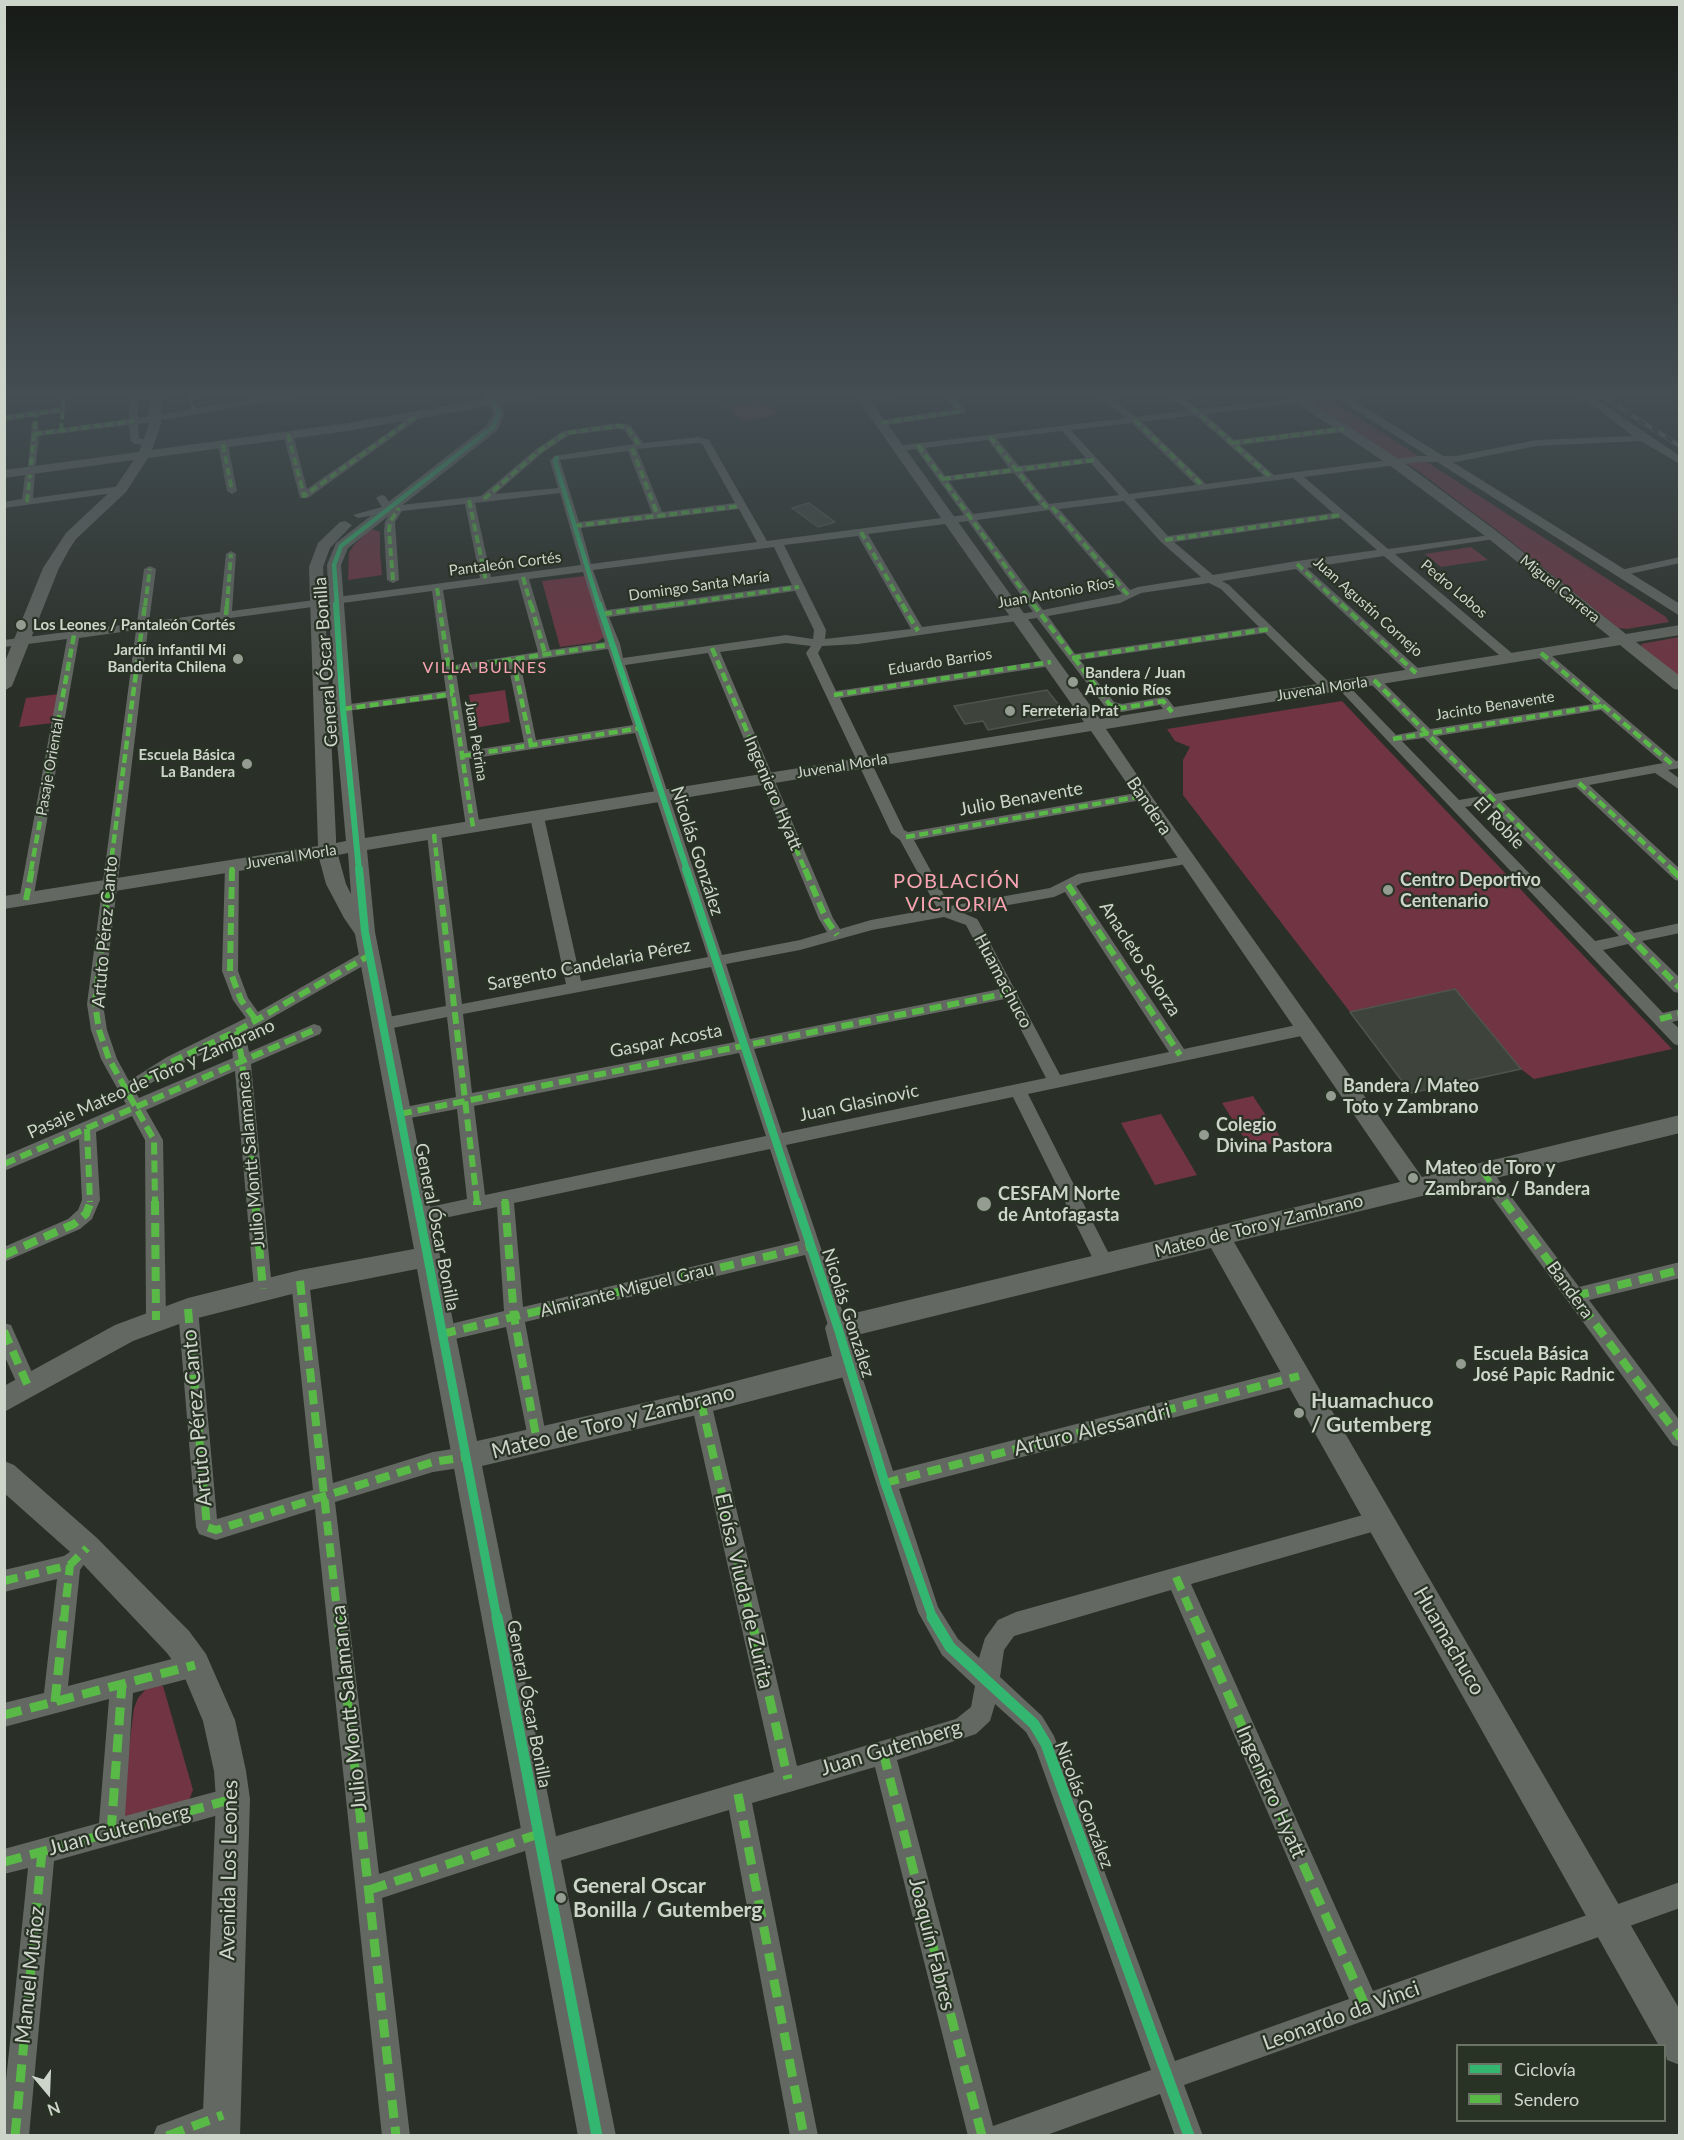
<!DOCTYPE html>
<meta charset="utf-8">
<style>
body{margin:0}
#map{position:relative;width:1684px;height:2140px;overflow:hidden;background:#2a3028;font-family:Lato,sans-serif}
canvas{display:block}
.frame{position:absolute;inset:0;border:6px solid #cdd4ca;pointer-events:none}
.legend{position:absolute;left:1456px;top:2044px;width:210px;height:78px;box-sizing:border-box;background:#293325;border:2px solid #6b7367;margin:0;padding:8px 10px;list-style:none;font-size:18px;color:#cdd4ca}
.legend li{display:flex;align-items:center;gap:12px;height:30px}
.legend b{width:30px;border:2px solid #6b7367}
.north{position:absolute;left:18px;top:2062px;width:60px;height:60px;-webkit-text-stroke:4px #293325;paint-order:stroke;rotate:161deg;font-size:16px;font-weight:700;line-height:24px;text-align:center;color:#cdd4ca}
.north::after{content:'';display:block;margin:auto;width:21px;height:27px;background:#cdd4ca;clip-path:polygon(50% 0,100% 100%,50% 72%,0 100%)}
</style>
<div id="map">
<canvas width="1684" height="2140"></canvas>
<div class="frame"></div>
<ul class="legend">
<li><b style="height:8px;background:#33b770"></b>Ciclovía</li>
<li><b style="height:8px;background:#58b947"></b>Sendero</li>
</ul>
<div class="north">N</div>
</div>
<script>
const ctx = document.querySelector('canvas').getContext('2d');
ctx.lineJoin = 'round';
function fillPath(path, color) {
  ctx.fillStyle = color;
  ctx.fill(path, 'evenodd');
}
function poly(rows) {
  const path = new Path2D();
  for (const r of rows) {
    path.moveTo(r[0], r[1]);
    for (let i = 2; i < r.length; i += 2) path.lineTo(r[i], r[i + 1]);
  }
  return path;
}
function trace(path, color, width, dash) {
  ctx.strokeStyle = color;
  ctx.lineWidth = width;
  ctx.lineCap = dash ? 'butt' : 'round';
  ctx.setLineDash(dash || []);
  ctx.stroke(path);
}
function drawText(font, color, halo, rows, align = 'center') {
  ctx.font = font + ' Lato,sans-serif';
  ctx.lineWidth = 4.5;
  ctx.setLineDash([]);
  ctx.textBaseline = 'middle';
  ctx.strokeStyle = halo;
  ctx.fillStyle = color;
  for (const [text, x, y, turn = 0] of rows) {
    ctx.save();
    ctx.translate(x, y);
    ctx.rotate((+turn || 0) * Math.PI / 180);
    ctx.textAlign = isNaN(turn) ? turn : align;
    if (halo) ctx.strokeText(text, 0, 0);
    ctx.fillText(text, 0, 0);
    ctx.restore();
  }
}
fillPath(poly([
 [1293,394,1322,394,1333,401,1666,617,1669,622,1627,629,1618,628,1498,531,1414,468],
 [760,399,779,414,744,422,725,407],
 [371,529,380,532,380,553,382,575,348,580,349,553,354,545],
 [1471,547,1488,560,1441,567,1425,554],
 [585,576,604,637,597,642,560,647,542,581],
 [1679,637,1679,678,1642,648,1641,644],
 [505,690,510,722,474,728,469,695],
 [59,694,52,723,19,727,26,698],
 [1342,701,1672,1049,1534,1079,1521,1069,1455,989,1350,1012,1183,795,1183,760,1190,747,1175,741,1167,729],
 [1253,1096,1283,1141,1251,1149,1222,1103],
 [1161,1114,1197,1175,1155,1185,1121,1123],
 [154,1686,163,1686,193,1790,188,1803,120,1820,134,1708,138,1698,146,1689]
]), '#703442');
const building = poly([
 [809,503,835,522,818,527,792,508,809,503],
 [1047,690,1067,715,988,730,983,721,965,724,954,706,1047,690],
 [1455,989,1521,1069,1411,1093,1350,1012,1455,989]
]);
fillPath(building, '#3e443c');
trace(building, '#4f544d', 1.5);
fillPath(poly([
 [129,394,138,394,138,418,282,394,301,394,296,397,138,424,139,438,153,441,155,443,150,446,135,444,131,441,129,425,39,436,36,465,28,467,32,422,38,422,39,431,129,419,129,394],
 [881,394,903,394,864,402,859,399,881,394],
 [941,394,950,394,965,409,965,413,881,426,876,423,881,420,955,409,941,394],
 [1095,394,1105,394,1136,417,1188,410,1167,394,1177,394,1199,409,1343,394,1342,397,1339,398,1205,414,1234,440,1344,426,1349,429,1344,432,1240,445,1274,475,1419,456,1456,456,1536,440,1633,436,1578,394,1588,394,1680,456,1680,464,1641,441,1536,446,1456,462,1419,462,1304,477,1388,549,1498,534,1499,536,1494,539,1395,554,1514,655,1516,658,1510,662,1506,661,1384,556,1307,568,1420,670,1420,676,1412,676,1296,569,1222,581,1229,585,1332,685,1334,688,1332,691,1328,692,1324,691,1265,633,1080,660,1114,702,1122,704,1163,697,1167,698,1178,712,1172,716,1168,715,1160,705,1122,712,1106,708,1037,618,858,644,822,646,818,653,836,691,1055,659,1055,665,1051,666,840,698,904,830,908,832,1142,792,1149,796,1142,800,914,840,950,906,1050,888,1078,874,1186,856,1191,857,1193,860,1186,864,1082,883,1076,886,1184,1049,1306,1023,1312,1025,1314,1029,1312,1033,1306,1035,1028,1094,1114,1264,1112,1269,1105,1272,1098,1269,1013,1097,786,1145,848,1328,845,1334,838,1336,831,1334,805,1255,525,1322,547,1441,544,1448,537,1450,530,1448,506,1327,442,1342,435,1340,432,1334,435,1328,442,1326,504,1311,497,1207,420,1223,414,1221,411,1216,414,1211,420,1209,467,1199,457,1109,400,1120,394,1119,392,1114,394,1109,400,1108,456,1097,447,1017,383,1030,377,1028,375,1024,377,1020,383,1018,446,1006,427,834,434,830,441,834,462,1004,566,984,530,817,537,813,544,817,581,981,708,957,635,733,469,759,480,827,473,831,466,827,447,698,339,712,337,709,339,706,343,705,446,691,432,591,148,629,103,1004,107,1030,117,1059,129,1081,167,1057,246,1018,233,1000,222,971,225,867,227,864,237,864,239,867,238,971,248,998,258,1012,365,951,375,951,378,955,375,959,245,1033,249,1052,314,1024,320,1026,322,1030,320,1034,251,1064,272,1289,270,1295,263,1297,256,1295,254,1289,235,1071,146,1110,163,1140,166,1320,163,1326,156,1328,149,1326,146,1320,145,1140,132,1116,96,1132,100,1200,92,1219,80,1229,4,1262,4,1247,68,1219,78,1210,82,1200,79,1139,4,1171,4,1156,126,1104,101,1059,91,1030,87,1004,136,630,79,638,33,900,26,905,19,900,67,639,4,647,4,640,137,623,144,569,150,566,156,569,149,622,220,612,226,554,231,551,236,554,232,611,480,578,465,504,402,511,395,522,399,580,393,583,387,580,384,531,385,522,391,512,358,518,353,515,382,507,376,498,381,495,385,496,392,506,481,496,535,450,563,431,617,423,630,425,643,443,699,437,709,440,767,541,964,515,916,449,899,451,894,448,896,446,1126,418,1095,394],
 [1195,415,1229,445,1264,476,1206,484,1142,422,1195,415],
 [1132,423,1196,485,1129,494,1071,430,1132,423],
 [617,429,624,430,634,444,554,456,550,461,558,488,495,494,541,454,569,435,617,429],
 [1062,431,1086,458,1019,466,997,439,1062,431],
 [988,440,1009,468,945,476,925,448,988,440],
 [699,443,702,444,735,503,662,512,637,449,699,443],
 [628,451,652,513,579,522,560,460,628,451],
 [1091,463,1119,495,1049,504,1023,472,1091,463],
 [1014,473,1040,505,973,514,949,481,1014,473],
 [1293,478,1333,513,1168,536,1134,499,1293,478],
 [560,493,581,565,491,577,475,503,560,493],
 [1124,501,1161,542,1201,577,1138,587,1130,590,1059,509,1124,501],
 [739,509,757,542,591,564,581,528,739,509],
 [1049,510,1122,594,1043,610,977,520,1049,510],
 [1340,518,1377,550,1297,561,1213,575,1174,542,1340,518],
 [968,521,1033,612,922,627,868,534,968,521],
 [858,536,911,629,825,639,826,630,784,545,858,536],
 [774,547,792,585,607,610,593,570,774,547],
 [583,572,605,642,550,650,529,579,583,572],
 [518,580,538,652,455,665,443,590,518,580],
 [1209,583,1221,589,1259,627,1075,654,1048,616,1120,603,1141,593,1209,583],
 [795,591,814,630,813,639,786,635,623,658,620,644,609,617,795,591],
 [786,643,811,646,806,653,891,833,900,840,937,908,871,920,840,929,833,918,720,652,786,643],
 [608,649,633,725,536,740,520,662,608,649],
 [708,653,819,919,827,932,800,940,722,955,625,665,708,653],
 [508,664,524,742,468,751,456,672,508,664],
 [1065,892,1169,1052,1060,1075,979,922,977,919,963,913,1054,897,1065,892],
 [944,917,966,925,1000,989,750,1039,726,964,800,950,872,930,944,917],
 [711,967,735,1042,472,1093,463,1014,711,967],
 [1005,999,1046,1078,782,1133,754,1049,1005,999],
 [231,1041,233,1058,139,1098,136,1093,179,1065,231,1041],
 [739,1053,766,1136,485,1195,474,1106,739,1053],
 [770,1149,800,1241,523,1307,514,1203,770,1149],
 [62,407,67,410,65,412,4,421,4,415,62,407],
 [419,411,424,414,422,416,308,498,300,498,283,434,285,432,293,434,307,489,419,411],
 [223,441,228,444,237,491,232,494,227,491,218,444,223,441],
 [30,472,35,475,33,498,121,486,126,489,121,492,4,508,4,502,22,499,25,475,30,472],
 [1680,557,1680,563,1620,576,1614,573,1616,571,1680,557],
 [1541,649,1545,650,1676,761,1680,760,1680,768,1668,770,1680,779,1680,790,1655,773,1589,785,1680,869,1680,881,1675,880,1576,787,1502,801,1634,933,1680,923,1680,933,1642,941,1680,978,1680,993,1674,992,1628,944,1603,950,1663,1013,1680,1009,1680,1020,1672,1022,1680,1029,1680,1046,1674,1044,1335,685,1337,682,1345,682,1396,735,1418,731,1370,683,1370,677,1378,677,1430,729,1593,704,1537,656,1537,650,1541,649],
 [1601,710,1663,763,1495,794,1437,736,1601,710],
 [1424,738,1482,796,1459,800,1402,741,1424,738],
 [1488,803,1619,936,1595,941,1465,807,1488,803],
 [1483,1165,1489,1167,1579,1287,1680,1262,1680,1278,1589,1300,1680,1421,1680,1447,1673,1445,1477,1177,1474,1172,1477,1167,1483,1165],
 [300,1273,307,1275,309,1281,333,1483,433,1452,466,1447,473,1450,476,1457,473,1464,466,1467,433,1472,335,1502,379,1874,539,1822,548,1825,551,1834,550,1838,774,1772,691,1402,694,1396,701,1393,708,1396,711,1402,797,1766,956,1719,971,1707,975,1686,942,1655,918,1612,838,1364,841,1358,848,1355,855,1358,858,1364,893,1471,1299,1367,1306,1370,1309,1376,1306,1382,1299,1385,899,1489,938,1607,958,1639,979,1658,985,1638,998,1620,1016,1612,1381,1510,1389,1513,1392,1520,1389,1527,1191,1584,1373,1991,1680,1882,1680,1908,1184,2085,1203,2136,1175,2136,1160,2094,1044,2136,968,2136,875,1767,752,1803,818,2136,790,2136,729,1810,542,1866,533,1862,529,1853,531,1849,382,1898,410,2136,382,2136,315,1509,216,1540,199,1534,196,1527,178,1309,181,1303,188,1301,195,1303,198,1309,217,1519,313,1490,291,1281,293,1275,300,1273],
 [1171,1590,1349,1999,1175,2061,1054,1736,1042,1716,1000,1677,1004,1650,1014,1636,1171,1590],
 [995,1704,1026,1732,1036,1750,1151,2070,993,2126,897,1760,976,1734,990,1721,995,1704],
 [4,1323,11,1325,38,1386,35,1392,28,1395,21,1392,18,1386,4,1355,4,1323],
 [77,1547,85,1551,88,1558,80,1570,68,1686,195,1653,203,1657,207,1665,203,1673,195,1677,133,1693,125,1816,233,1787,242,1790,245,1799,242,1808,233,1811,54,1861,29,2136,4,2136,4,2100,28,1868,4,1874,4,1849,99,1823,109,1699,4,1727,4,1703,44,1693,57,1579,4,1592,4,1570,64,1556,77,1547],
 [223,2101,233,2105,237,2115,233,2125,206,2136,153,2136,157,2126,223,2101]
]), '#646862');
fillPath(poly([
 [150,394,162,394,161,424,152,450,348,423,485,399,483,394,495,394,497,397,515,394,541,394,535,398,500,404,505,413,498,430,348,548,341,565,352,709,365,838,1084,722,854,394,866,394,1100,719,1610,637,1489,539,1389,465,1283,394,1297,394,1399,459,1499,533,1626,634,1680,625,1680,635,1636,642,1680,676,1680,690,1674,689,1620,645,1106,729,1150,794,1422,1177,1680,1115,1680,1133,1234,1242,1680,2010,1680,2065,1667,2060,1664,2046,1659,2046,1211,1248,853,1336,861,1364,858,1372,848,1376,701,1414,482,1466,616,2136,578,2136,417,1269,300,1292,190,1320,133,1341,4,1412,4,1386,115,1325,188,1298,300,1270,414,1249,355,934,344,918,326,884,319,858,4,909,4,896,318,846,309,567,318,543,340,522,345,521,352,525,330,548,323,567,336,838,336,843,346,841,334,709,327,565,336,543,487,425,493,413,489,406,348,431,148,458,126,492,76,539,70,548,59,568,12,686,4,691,4,664,43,568,66,533,116,486,134,460,4,478,4,470,139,452,149,424,150,394],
 [1091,731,1400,1182,838,1317,829,1320,825,1328,832,1356,701,1390,477,1441,375,932,367,850,1091,731],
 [348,853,351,894,346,884,338,855,348,853],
 [1330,394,1344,394,1680,604,1680,616,1330,394],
 [4,1461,14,1465,97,1538,189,1631,206,1654,235,1720,246,1771,250,1799,240,2136,202,2136,216,1799,214,1771,203,1721,184,1676,167,1653,77,1558,4,1493,4,1461]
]), '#646862');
const rail = poly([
 [1598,394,1680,446]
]);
trace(rail, '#676c66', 4.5);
trace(rail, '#293325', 3, [8]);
trace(poly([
 [189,394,194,410],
 [945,394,962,411],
 [1171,394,1197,412,1272,478],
 [4,418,62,410],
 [1135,420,1204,487],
 [881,423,962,411],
 [61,431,64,394],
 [34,434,134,421],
 [288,434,304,496,419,414],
 [990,437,1047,508],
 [1232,443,1344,429],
 [223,444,232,491],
 [918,445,1034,606],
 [632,448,658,516],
 [31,465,36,414],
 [943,479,1094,460],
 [484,499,538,452,566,433,617,426,627,427,640,446],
 [469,500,486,581],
 [27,502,30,475],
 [1052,507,1129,596],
 [574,526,740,506],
 [861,532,903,606],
 [1165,540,1342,515],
 [1297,564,1342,606],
 [523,577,531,606],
 [393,580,389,531,390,522,399,508],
 [437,588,440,606],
 [145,606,150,569],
 [227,606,231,554],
 [664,606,799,587]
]), '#58b947', 4, [8, 4]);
trace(poly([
 [439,604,473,827],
 [531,604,545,654],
 [902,604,918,631],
 [1033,604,1110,705,1122,708,1163,701,1172,712],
 [1341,604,1416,673],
 [603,614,675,604],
 [226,615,227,604],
 [712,648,805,870],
 [1541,653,1673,765],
 [1072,658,1269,629],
 [513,659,531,745],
 [449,669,614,644],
 [1374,680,1563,870],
 [834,695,1051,662],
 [343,709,453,694],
 [1393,739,1602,706],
 [462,756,641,728],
 [1579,783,1673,870],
 [434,834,438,870],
 [906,837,1142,796],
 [31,870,74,635],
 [110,870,145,604],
 [232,870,232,867]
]), '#58b947', 4.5, [9, 4.5]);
trace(poly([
 [110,869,95,1004,99,1030,109,1059,154,1140,155,1202],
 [232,869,230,971,241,1000,256,1020],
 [438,869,477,1202],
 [805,869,826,919,837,935],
 [1562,869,1680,988],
 [1671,869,1680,877],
 [1068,885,1180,1055],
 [26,900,32,869],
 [1660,1019,1680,1014],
 [237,1031,242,1061,255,1202],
 [126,1091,173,1061,237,1031,370,955],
 [400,1114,1009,993],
 [87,1129,90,1202],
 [4,1164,314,1030],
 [1483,1172,1505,1202],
 [505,1199,505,1202]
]), '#58b947', 6, [12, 6]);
trace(poly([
 [155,1201,156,1320],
 [255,1201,263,1289],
 [477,1201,477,1205],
 [505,1201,514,1317,537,1441],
 [1504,1201,1680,1438],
 [4,1255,74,1224,86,1214,91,1201],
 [300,1281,338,1619],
 [1575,1296,1680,1270],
 [188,1309,207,1527,216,1530,433,1462,466,1457],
 [4,1331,28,1386],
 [442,1334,811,1246],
 [701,1402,751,1619],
 [885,1483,1299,1376],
 [1176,1577,1194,1619],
 [4,1581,70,1565,87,1548],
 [64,1619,70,1565]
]), '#58b947', 8, [14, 8]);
trace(poly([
 [338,1617,396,2136],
 [751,1617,788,1779],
 [1194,1617,1366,2007],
 [55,1702,64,1617],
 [4,1715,195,1665],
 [883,1752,982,2136],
 [738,1794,804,2136],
 [111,1833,122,1684],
 [4,1862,233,1799],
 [369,1890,539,1834],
 [15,2136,42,1851],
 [167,2136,223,2115]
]), '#58b947', 9, [18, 9]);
trace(poly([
 [557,458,555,461,599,606],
 [337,606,334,565,341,546,493,427,499,413,489,394]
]), '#33b770', 4.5);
trace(poly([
 [336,604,343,709,359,870],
 [599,604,687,870]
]), '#33b770', 6);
trace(poly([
 [359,869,365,932,417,1202],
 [686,869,796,1202]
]), '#33b770', 8);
trace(poly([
 [417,1201,497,1619],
 [796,1201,838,1328,885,1483,933,1619]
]), '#33b770', 9);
trace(poly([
 [497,1617,597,2136],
 [932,1617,950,1647,1034,1724,1046,1744,1189,2136]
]), '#33b770', 11);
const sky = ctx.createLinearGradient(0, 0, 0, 693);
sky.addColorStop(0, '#171a16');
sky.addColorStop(0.57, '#444e53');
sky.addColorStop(1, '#444e5300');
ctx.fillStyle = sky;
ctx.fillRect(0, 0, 1684, 693);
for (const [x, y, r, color] of [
 [21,625,6,"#949b91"],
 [238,659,6,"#949b91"],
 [1073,682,6,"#949b91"],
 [1010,711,6,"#949b91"],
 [247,764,6,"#949b91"],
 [1388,890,6,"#949b91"],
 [1331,1096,6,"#949b91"],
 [1204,1135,6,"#949b91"],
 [1413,1178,6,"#949b91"],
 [984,1204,8,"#949b91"],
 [1461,1364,6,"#949b91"],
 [1299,1413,6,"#949b91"],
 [561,1898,6,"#949b91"]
]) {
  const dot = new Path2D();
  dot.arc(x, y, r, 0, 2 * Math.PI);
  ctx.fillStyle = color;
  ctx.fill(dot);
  trace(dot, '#293325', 2);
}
drawText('15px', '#cdd4ca', '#293325', [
 ["Pantaleón Cortés",505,564,-7],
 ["Domingo Santa María",699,586,-8],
 ["Pedro Lobos",1454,589,40],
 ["Miguel Carrera",1560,589,39],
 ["Juan Antonio Ríos",1056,593,-10],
 ["Juan Agustín Cornejo",1368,607,42],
 ["Eduardo Barrios",940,662,-9],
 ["Juvenal Morla",1322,689,-9],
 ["Jacinto Benavente",1495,706,-9],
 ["Juan Petrina",476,741,81],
 ["Juvenal Morla",842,766,-9],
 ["Pasaje Oriental",50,767,-80],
 ["Juvenal Morla",291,857,-9]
]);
drawText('bold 15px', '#cdd4ca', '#293325', [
 ["Los Leones / Pantaleón Cortés",33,625],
 ["Jardín infantil Mi",226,650,"right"],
 ["Banderita Chilena",226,667,"right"],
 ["Bandera / Juan",1085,673],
 ["Antonio Ríos",1085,690],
 ["Ferreteria Prat",1022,711],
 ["Escuela Básica",235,755,"right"],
 ["La Bandera",235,772,"right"]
], 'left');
ctx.letterSpacing = '1.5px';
drawText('16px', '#f8a4b4', '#293325', [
 ["VILLA BULNES",485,668]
]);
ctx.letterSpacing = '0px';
drawText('18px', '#cdd4ca', '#293325', [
 ["General Óscar Bonilla",326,662,-94],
 ["Ingeniero Hyatt",773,793,67],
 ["Julio Benavente",1021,799,-10],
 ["Bandera",1149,806,56],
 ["El Roble",1499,823,46],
 ["Nicolás González",697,851,72],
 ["Artuto Pérez Canto",105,932,-85],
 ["Anacleto Solorza",1140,959,57],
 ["Sargento Candelaria Pérez",589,965,-11],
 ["Huamachuco",1003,981,62],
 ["Gaspar Acosta",666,1041,-11],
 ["Pasaje Mateo de Toro y Zambrano",151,1079,-24],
 ["Juan Glasinovic",859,1103,-12],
 ["Julio Montt Salamanca",251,1160,-95],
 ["Mateo de Toro y Zambrano",1259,1226,-14],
 ["General Óscar Bonilla",437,1227,79],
 ["Almirante Miguel Grau",627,1290,-14],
 ["Bandera",1570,1290,54],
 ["Nicolás González",848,1313,72],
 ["General Óscar Bonilla",529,1704,79],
 ["Nicolás González",1084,1805,69]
]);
drawText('bold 18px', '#cdd4ca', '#293325', [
 ["Centro Deportivo",1400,880],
 ["Centenario",1400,901],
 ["Bandera / Mateo",1343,1086],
 ["Toto y Zambrano",1343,1107],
 ["Colegio",1216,1125],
 ["Divina Pastora",1216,1146],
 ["Mateo de Toro y",1425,1168],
 ["Zambrano / Bandera",1425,1189],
 ["CESFAM Norte",998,1194],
 ["de Antofagasta",998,1215],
 ["Escuela Básica",1473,1354],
 ["José Papic Radnic",1473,1375]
], 'left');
ctx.letterSpacing = '1.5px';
drawText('20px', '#f8a4b4', '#293325', [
 ["POBLACIÓN",957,882],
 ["VICTORIA",957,905]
]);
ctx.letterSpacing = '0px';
drawText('bold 21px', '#cdd4ca', '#293325', [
 ["Huamachuco",1311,1401],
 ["/ Gutemberg",1311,1425],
 ["General Oscar",573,1886],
 ["Bonilla / Gutemberg",573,1910]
], 'left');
drawText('21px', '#cdd4ca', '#293325', [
 ["Artuto Pérez Canto",197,1418,-95],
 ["Mateo de Toro y Zambrano",613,1422,-14],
 ["Arturo Alessandri",1092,1430,-14],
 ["Eloísa Viuda de Zurita",744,1591,77],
 ["Huamachuco",1449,1641,60],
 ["Julio Montt Salamanca",349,1708,-96],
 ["Juan Gutenberg",891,1748,-17],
 ["Ingeniero Hyatt",1271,1792,66],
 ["Juan Gutenberg",119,1830,-15],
 ["Avenida Los Leones",229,1870,-89],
 ["Joaquín Fabres",932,1944,76],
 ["Manuel Muñoz",30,1975,-84],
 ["Leonardo da Vinci",1341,2016,-20]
]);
</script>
